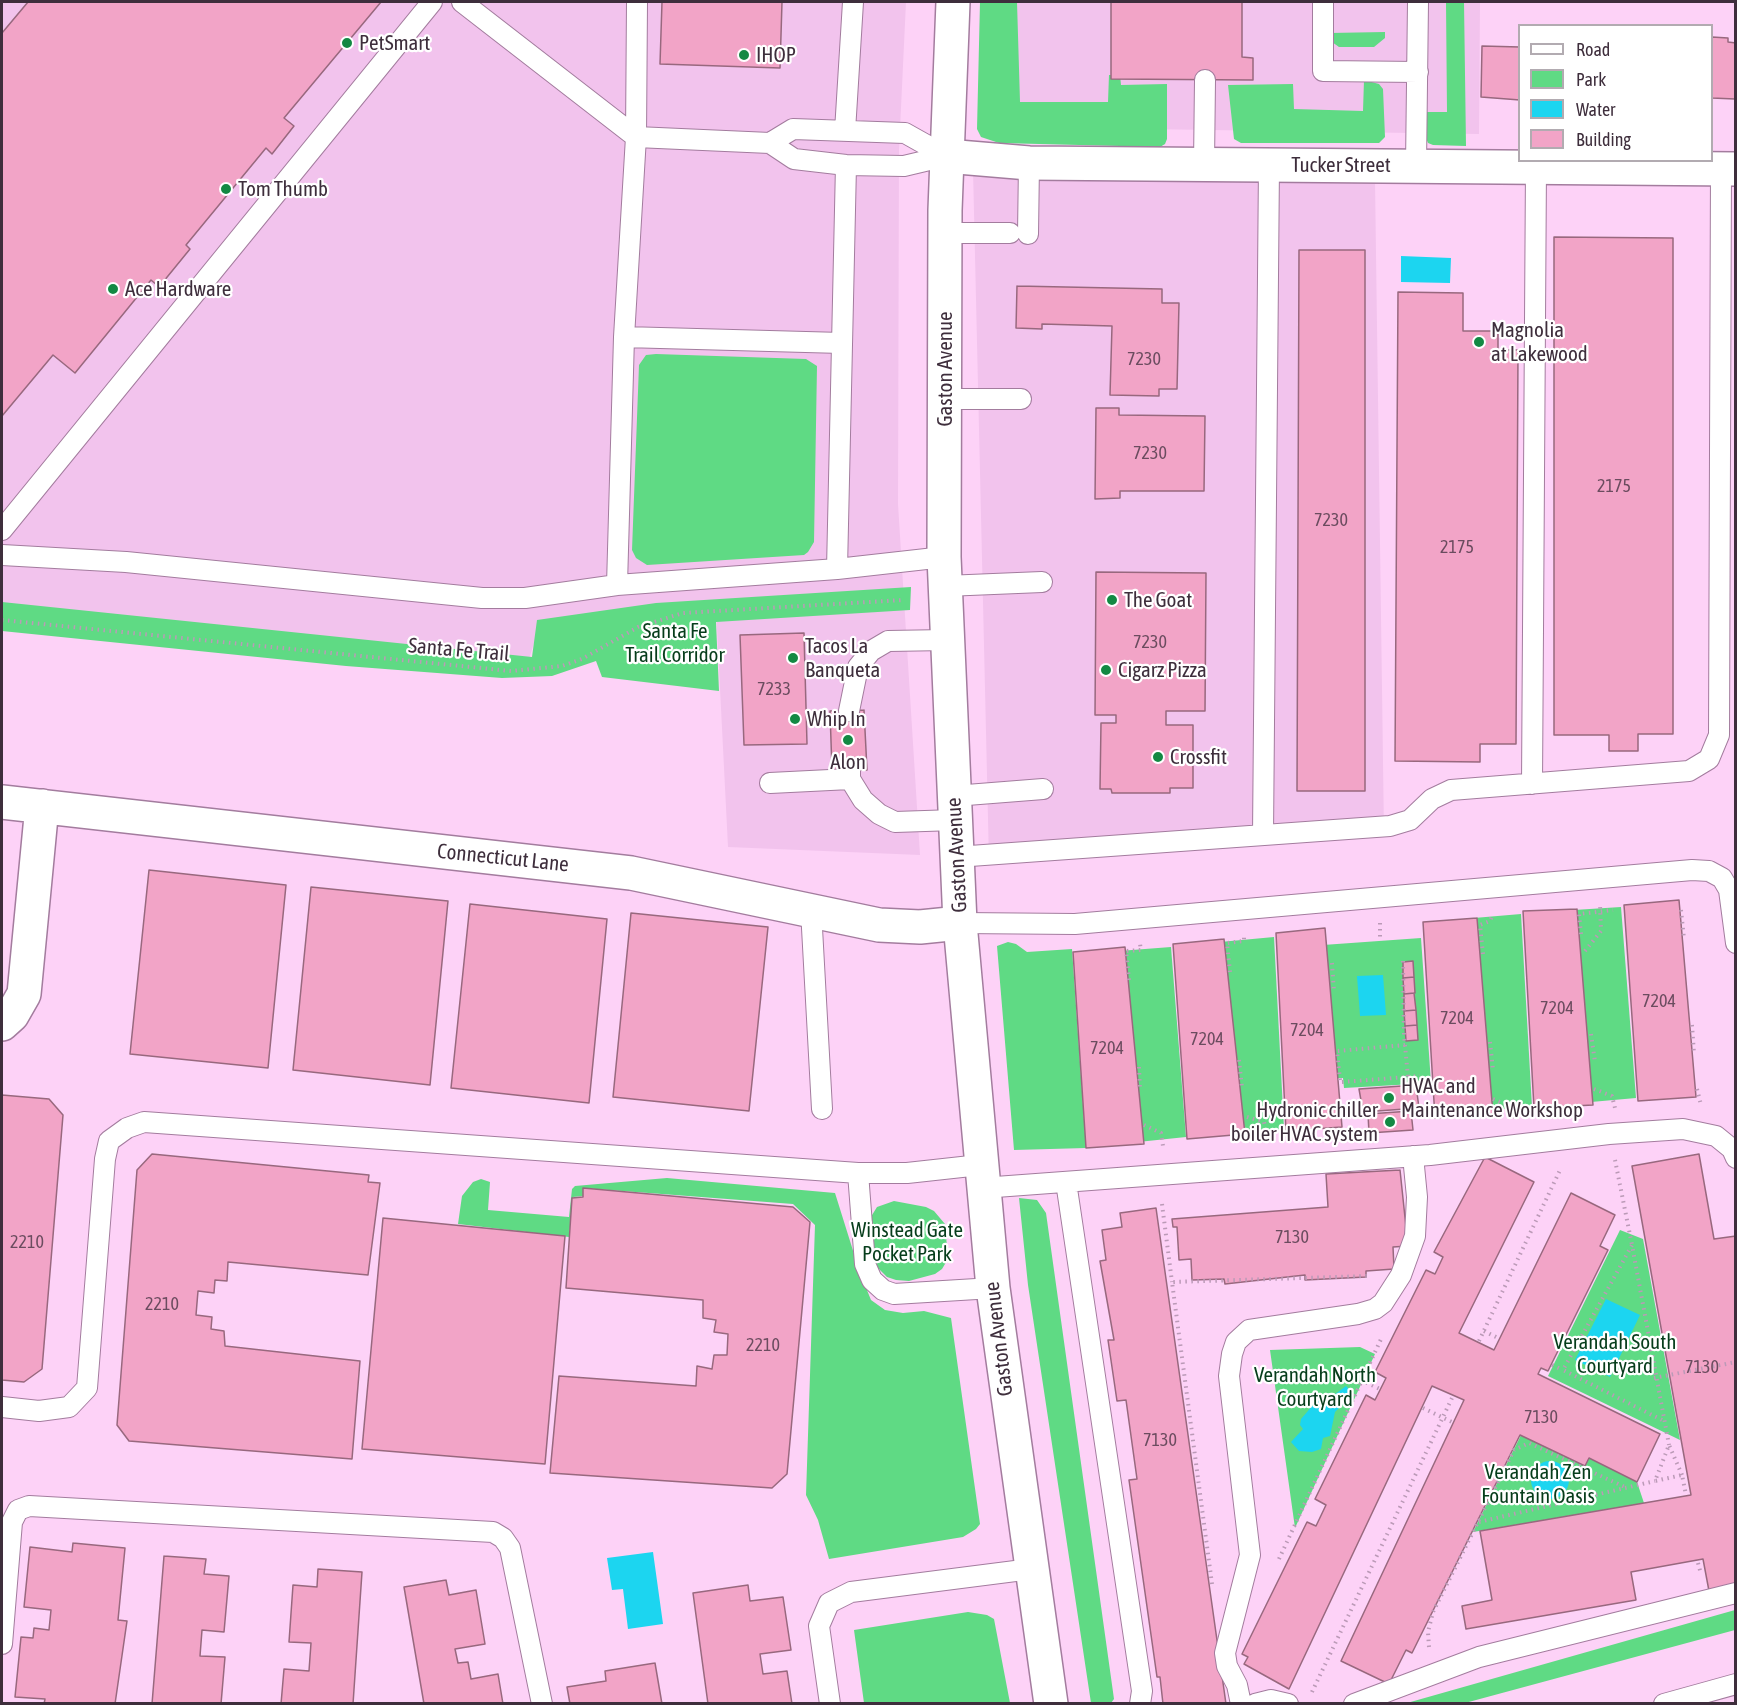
<!DOCTYPE html>
<style>
body{margin:0}
#map{position:relative;width:1737px;height:1705px;overflow:hidden;background:#fdd2f7;font-family:"Asap Condensed",sans-serif}
canvas{display:block}
.frame{position:absolute;inset:0;border:3px solid #3e2e3c;pointer-events:none}
.legend{position:absolute;left:1518px;top:24px;width:195px;height:138px;box-sizing:border-box;background:#fff;border:2px solid #b2abb1;margin:0;padding:8px 10px;list-style:none;font-size:18px;color:#3e2e3c}
.legend li{display:flex;align-items:center;gap:12px;height:30px}
.legend b{width:30px;border:2px solid #b2abb1}
</style>
<div id="map">
<canvas width="1737" height="1705"></canvas>
<div class="frame"></div>
<ul class="legend">
<li><b style="height:8px;background:#fff"></b>Road</li>
<li><b style="height:16px;background:#5fda84"></b>Park</li>
<li><b style="height:16px;background:#1cd5f0"></b>Water</li>
<li><b style="height:16px;background:#f2a4c7"></b>Building</li>
</ul>
</div>
<script>
const ctx = document.querySelector('canvas').getContext('2d');
ctx.lineJoin = 'round';
function fillPath(path, color) {
  ctx.fillStyle = color;
  ctx.fill(path, 'evenodd');
}
function poly(rows) {
  const path = new Path2D();
  for (const r of rows) {
    if (r.length === 3) {
      path.moveTo(r[0] + r[2], r[1]);
      path.arc(r[0], r[1], r[2], 0, 2 * Math.PI);
      continue;
    }
    path.moveTo(r[0], r[1]);
    for (let i = 2; i < r.length; i += 2) path.lineTo(r[i], r[i + 1]);
  }
  return path;
}
function trace(path, color, width, dash) {
  ctx.strokeStyle = color;
  ctx.lineWidth = width;
  ctx.lineCap = dash ? 'butt' : 'round';
  ctx.setLineDash(dash || []);
  ctx.stroke(path);
}
function drawText(font, color, halo, rows, align = 'center') {
  ctx.font = font + ' "Asap Condensed",sans-serif';
  ctx.lineWidth = 4.5;
  ctx.setLineDash([]);
  ctx.textBaseline = 'middle';
  ctx.strokeStyle = halo;
  ctx.fillStyle = color;
  for (const [text, x, y, turn = 0] of rows) {
    ctx.save();
    ctx.translate(x, y);
    ctx.rotate((+turn || 0) * Math.PI / 180);
    ctx.textAlign = isNaN(turn) ? turn : align;
    if (halo) ctx.strokeText(text, 0, 0);
    ctx.fillText(text, 0, 0);
    ctx.restore();
  }
}
fillPath(poly([
 [2,2,906,2,899,150,898,504,920,855,728,847,716,609,541,621,528,662,2,603],
 [1011,2,1480,2,1479,134,1009,127],
 [973,169,1375,181,1384,834,989,862]
]), '#f2c3ed');
fillPath(poly([
 [980,2,1017,2,1020,102,1108,102,1109,75,1120,75,1121,85,1167,84,1167,139,1165,144,1160,147,999,143,981,137,977,129],
 [1446,2,1464,2,1466,146,1433,145,1428,143,1425,136,1424,112,1447,112],
 [1385,32,1385,38,1374,47,1339,47,1332,42,1329,33],
 [1364,80,1379,84,1383,89,1385,137,1379,143,1241,143,1234,139,1228,85,1293,84,1294,109,1363,111],
 [656,354,806,359,817,366,814,542,808,552,804,555,647,565,636,558,632,550,639,365,646,355],
 [911,587,910,610,716,622,719,691,602,677,596,661,552,676,502,678,346,666,2,631,2,602,532,657,537,620,656,603],
 [1621,907,1636,1098,1591,1102,1574,910],
 [1521,914,1532,1107,1488,1110,1474,918],
 [1274,937,1284,1129,1239,1134,1220,942],
 [1421,938,1431,1083,1344,1088,1343,1078,1334,1078,1323,945],
 [1008,942,1016,944,1027,952,1072,949,1086,1148,1014,1150,997,946],
 [1171,947,1186,1137,1138,1142,1119,951],
 [667,1178,835,1193,860,1273,871,1300,885,1310,903,1313,924,1311,951,1318,980,1524,976,1529,963,1537,829,1559,818,1520,806,1495,815,1225,793,1204,583,1188,583,1196,573,1197,569,1237,458,1224,462,1196,473,1182,481,1179,490,1182,488,1210,569,1217,572,1189,575,1186],
 [1019,1198,1037,1200,1046,1213,1114,1699,1111,1703,1091,1703,1028,1285],
 [894,1201,926,1207,934,1211,945,1224,948,1259,942,1269,935,1274,909,1281,896,1280,887,1277,873,1263,869,1220,877,1207],
 [1620,1230,1643,1239,1680,1440,1548,1376],
 [1360,1347,1375,1354,1295,1528,1270,1350],
 [1521,1435,1585,1466,1589,1458,1637,1482,1644,1503,1473,1532],
 [1735,1610,1735,1630,1465,1703,1407,1703],
 [968,1612,987,1615,994,1619,1010,1703,864,1703,854,1630]
]), '#5fda84');
fillPath(poly([
 [1401,256,1451,258,1450,283,1401,282],
 [1383,975,1386,1015,1360,1016,1357,976],
 [1606,1299,1640,1315,1610,1377,1575,1360],
 [1346,1386,1353,1394,1335,1412,1330,1436,1323,1438,1321,1449,1312,1452,1299,1451,1291,1442,1303,1429,1300,1425,1301,1419,1320,1397,1328,1393,1334,1395],
 [1550,1480,19],
 [653,1552,663,1624,628,1629,623,1589,612,1590,607,1558]
]), '#1cd5f0');
const building = poly([
 [28,2,381,2,284,118,294,126,272,154,266,148,186,245,190,249,159,287,151,280,75,373,53,355,2,416,2,33,28,2],
 [662,2,782,2,780,68,660,64,662,2],
 [1111,2,1242,2,1242,57,1253,58,1253,80,1111,79,1111,2],
 [1712,37,1728,38,1728,42,1736,43,1735,99,1712,98,1712,37],
 [1482,46,1520,47,1520,100,1481,97,1482,46],
 [1554,237,1673,238,1673,734,1638,734,1638,751,1609,751,1609,735,1554,735,1554,237],
 [1299,250,1365,250,1365,791,1297,791,1299,250],
 [1017,286,1162,289,1162,303,1179,303,1177,389,1159,389,1159,396,1110,395,1112,326,1042,324,1042,329,1016,328,1017,286],
 [1398,292,1463,293,1463,331,1498,331,1498,350,1518,350,1516,744,1480,744,1480,762,1395,761,1398,292],
 [1096,408,1119,408,1119,415,1205,416,1204,491,1120,491,1120,498,1095,499,1096,408],
 [1096,572,1206,573,1205,711,1166,711,1166,725,1193,725,1193,788,1170,788,1170,793,1112,793,1111,789,1100,789,1101,723,1116,723,1116,715,1095,715,1096,572],
 [804,633,807,744,744,745,740,635,804,633],
 [864,710,867,770,832,771,830,711,864,710],
 [149,870,286,885,268,1068,130,1054,149,870],
 [311,887,448,901,430,1085,293,1070,311,887],
 [1679,900,1696,1097,1638,1101,1624,905,1679,900],
 [470,904,607,919,589,1103,451,1088,470,904],
 [1577,909,1593,1105,1534,1108,1523,911,1577,909],
 [631,913,768,927,749,1111,613,1097,631,913],
 [1477,918,1493,1114,1435,1118,1423,922,1477,918],
 [1325,928,1342,1127,1286,1131,1276,933,1325,928],
 [1224,939,1245,1134,1187,1139,1173,944,1224,939],
 [1125,947,1144,1144,1086,1148,1073,952,1125,947],
 [1413,961,1414,977,1403,978,1403,962,1413,961],
 [1414,977,1415,993,1404,994,1403,978,1414,977],
 [1414,993,1416,1010,1404,1011,1404,994,1414,993],
 [1416,1010,1417,1025,1405,1026,1404,1011,1416,1010],
 [1417,1025,1418,1040,1406,1041,1405,1026,1417,1025],
 [1416,1085,1419,1108,1363,1112,1359,1089,1416,1085],
 [2,1095,49,1099,63,1115,42,1369,24,1382,2,1380,2,1095],
 [1411,1111,1413,1130,1369,1133,1368,1114,1411,1111],
 [152,1154,369,1175,368,1182,380,1183,368,1275,228,1262,227,1281,215,1280,214,1293,198,1291,196,1315,212,1317,211,1329,224,1331,225,1346,360,1361,352,1459,129,1441,117,1425,137,1170,152,1154],
 [1699,1154,1714,1239,1736,1236,1736,1587,1709,1591,1703,1559,1631,1572,1636,1600,1466,1629,1462,1606,1492,1600,1480,1531,1691,1495,1632,1166,1699,1154],
 [1485,1157,1534,1182,1459,1333,1494,1350,1571,1193,1615,1215,1600,1246,1608,1250,1548,1371,1541,1368,1538,1374,1660,1434,1637,1482,1589,1458,1585,1466,1520,1435,1412,1653,1406,1650,1389,1684,1341,1661,1464,1400,1432,1386,1289,1689,1244,1664,1248,1657,1242,1654,1307,1522,1316,1526,1326,1505,1315,1499,1366,1395,1375,1400,1386,1378,1375,1372,1426,1270,1435,1274,1443,1257,1434,1252,1485,1157],
 [1400,1170,1408,1246,1393,1247,1394,1269,1366,1271,1366,1277,1305,1280,1305,1275,1225,1284,1224,1279,1192,1280,1191,1259,1179,1260,1177,1227,1173,1227,1172,1219,1328,1207,1326,1174,1400,1170],
 [583,1188,793,1207,810,1222,787,1474,772,1488,550,1473,559,1376,696,1386,697,1366,712,1369,714,1355,727,1355,728,1334,714,1332,716,1320,703,1318,703,1300,566,1288,572,1198,583,1197,583,1188],
 [1156,1208,1226,1704,1163,1704,1160,1677,1157,1677,1129,1480,1137,1479,1126,1400,1117,1401,1108,1340,1114,1340,1100,1261,1106,1260,1102,1230,1122,1227,1120,1213,1156,1208],
 [383,1218,565,1236,545,1464,362,1449,383,1218],
 [73,1543,125,1548,118,1620,127,1621,115,1704,44,1704,45,1699,15,1697,21,1637,33,1638,34,1628,49,1630,51,1610,24,1607,30,1547,72,1552,73,1543],
 [164,1556,206,1559,204,1574,229,1576,224,1632,202,1630,200,1656,225,1657,221,1704,152,1704,164,1556],
 [318,1569,362,1572,353,1704,281,1704,284,1669,309,1671,311,1643,289,1642,293,1585,317,1587,318,1569],
 [446,1580,449,1595,476,1590,485,1644,455,1649,458,1663,468,1662,471,1679,498,1674,503,1704,424,1704,404,1587,446,1580],
 [748,1585,750,1601,783,1597,791,1650,760,1654,763,1674,787,1671,792,1704,708,1704,693,1593,748,1585],
 [655,1663,662,1704,570,1704,567,1687,606,1681,605,1671,655,1663]
]);
fillPath(building, '#f2a4c7');
trace(building, '#98687e', 1.5);
const service = poly([
 [462,2,636,137,770,143,794,159,846,165,904,166,946,156],
 [1323,2,1323,71,1418,72],
 [845,131,853,2],
 [770,143,793,129,905,133,946,156],
 [1204,164,1205,80],
 [1416,165,1418,2],
 [945,233,1010,233],
 [1028,234,1029,163],
 [624,337,636,137,637,2],
 [945,399,1021,399],
 [2,530,432,2],
 [2,555,126,562,482,598,525,598,617,585,837,569,944,557],
 [837,569,846,165],
 [617,585,624,337,842,343],
 [945,586,1042,582],
 [849,711,858,667,871,651,888,641,947,640],
 [850,770,850,779,863,800,879,814,895,822,955,820],
 [770,783,850,779],
 [1532,784,1536,166],
 [954,796,1043,789],
 [1263,835,1269,164],
 [956,857,1390,826,1410,820,1432,799,1451,790,1689,771,1709,759,1719,735,1721,169],
 [811,910,822,1109],
 [960,923,1075,924,1692,870,1709,871,1722,878,1729,890,1736,943],
 [980,1165,907,1173,858,1173,865,1264,872,1280,883,1290,894,1294,993,1288],
 [1066,1182,1142,1691,1140,1704],
 [982,1188,1430,1155,1609,1134,1683,1129,1716,1136,1732,1149,1736,1158],
 [2,1407,39,1411,69,1407,87,1388,105,1159,109,1141,127,1128,144,1122,858,1173],
 [2,1644,12,1522,18,1510,29,1506,493,1532,503,1538,510,1548,542,1704],
 [830,1704,819,1626,829,1603,851,1592,1031,1569],
 [1241,1704,1237,1685,1227,1666,1225,1653,1250,1555,1229,1376,1232,1354,1236,1342,1249,1330,1358,1314,1375,1309,1383,1303,1401,1275,1415,1236,1417,1197,1413,1156],
 [1255,1704,1271,1700,1288,1704],
 [1354,1704,1479,1657,1736,1593],
 [1664,1704,1736,1684]
]);
const minor = poly([
 [946,156,1029,163,1736,169],
 [2,802,631,873,879,925,920,927,960,923],
 [2,1024,12,1015,24,994,42,806]
]);
const tertiary = poly([
 [953,2,945,210,944,557,960,923,993,1288,1051,1704]
]);
trace(service, '#a37c9e', 22);
trace(minor, '#a37c9e', 36);
trace(tertiary, '#a37c9e', 36);
trace(poly([
 [2,620,511,671,562,666,582,659,638,627,683,613,903,600],
 [1681,910,1684,939],
 [1380,923,1380,941],
 [1581,934,1579,914,1613,910],
 [1585,951,1601,931,1600,904],
 [1483,954,1480,925,1490,921,1493,914],
 [1403,961,1404,1035,1408,1077],
 [1332,963,1334,992],
 [1230,972,1227,943,1244,941,1244,935],
 [1129,980,1126,951,1141,950,1140,944],
 [1692,1025,1694,1054],
 [1591,1034,1595,1062],
 [1490,1042,1493,1070],
 [1239,1060,1242,1088],
 [1139,1067,1140,1089],
 [1340,1080,1337,1051,1405,1045],
 [1342,1082,1420,1076],
 [1594,1089,1612,1096,1615,1108],
 [1697,1089,1701,1105],
 [1493,1099,1511,1107,1515,1118],
 [1247,1117,1264,1122,1268,1139],
 [1144,1125,1161,1133,1163,1146],
 [1615,1160,1632,1245],
 [1162,1204,1172,1282],
 [1484,1331,1498,1338],
 [1479,1341,1561,1168],
 [1552,1365,1563,1370],
 [1654,1378,1736,1362],
 [1361,1380,1380,1389],
 [1423,1408,1452,1422],
 [1662,1420,1563,1370,1632,1245,1669,1445],
 [1682,1475,1669,1445,1655,1481,1682,1475,1686,1495],
 [1479,1522,1655,1481],
 [1279,1559,1382,1337],
 [1698,1563,1701,1574],
 [1212,1584,1172,1282,1369,1276],
 [1429,1647,1428,1632,1433,1612,1514,1450,1529,1443,1627,1488],
 [1312,1692,1452,1398]
]), '#bb9ab7', 4, [1.5, 4.5]);
trace(service, '#fff', 20);
trace(minor, '#fff', 33);
trace(tertiary, '#fff', 33);
for (const [x, y, r, color] of [
 [347,43,6,"#138943"],
 [744,55,6,"#138943"],
 [226,189,6,"#138943"],
 [113,289,6,"#138943"],
 [1479,342,6,"#138943"],
 [1112,600,6,"#138943"],
 [793,658,6,"#138943"],
 [1106,670,6,"#138943"],
 [795,719,6,"#138943"],
 [848,740,6,"#138943"],
 [1158,757,6,"#138943"],
 [1389,1098,6,"#138943"],
 [1390,1122,6,"#138943"]
]) {
  const dot = new Path2D();
  dot.arc(x, y, r, 0, 2 * Math.PI);
  ctx.fillStyle = color;
  ctx.fill(dot);
  trace(dot, '#fff', 2);
}
drawText('18px', '#6b4c5f', null, [
 ["7230",1144,359],
 ["7230",1150,453],
 ["2175",1614,486],
 ["7230",1331,520],
 ["2175",1457,547],
 ["7230",1150,642],
 ["7233",774,689],
 ["7204",1659,1001],
 ["7204",1557,1008],
 ["7204",1457,1018],
 ["7204",1307,1030],
 ["7204",1207,1039],
 ["7204",1107,1048],
 ["7130",1292,1237],
 ["2210",27,1242],
 ["2210",162,1304],
 ["2210",763,1345],
 ["7130",1702,1367],
 ["7130",1541,1417],
 ["7130",1160,1440]
]);
drawText('21px', '#3e2e3c', '#fff', [
 ["PetSmart",359,43],
 ["IHOP",756,55],
 ["Tom Thumb",238,189],
 ["Ace Hardware",125,289],
 ["Magnolia",1491,330],
 ["at Lakewood",1491,354],
 ["The Goat",1124,600],
 ["Tacos La",805,646],
 ["Banqueta",805,670],
 ["Cigarz Pizza",1118,670],
 ["Whip In",807,719],
 ["Crossfit",1170,757],
 ["Alon",848,762,"center"],
 ["HVAC and",1401,1086],
 ["Maintenance Workshop",1401,1110],
 ["Hydronic chiller",1378,1110,"right"],
 ["boiler HVAC system",1378,1134,"right"]
], 'left');
drawText('21px', '#3e2e3c', '#fff', [
 ["Tucker Street",1341,165],
 ["Gaston Avenue",945,369,-90],
 ["Santa Fe Trail",459,650,5],
 ["Gaston Avenue",957,855,-93],
 ["Connecticut Lane",503,858,6],
 ["Gaston Avenue",999,1339,-97]
]);
drawText('21px', '#063d1b', '#fff', [
 ["Santa Fe",675,631],
 ["Trail Corridor",675,655],
 ["Winstead Gate",907,1230],
 ["Pocket Park",907,1254],
 ["Verandah South",1615,1342],
 ["Courtyard",1615,1366],
 ["Verandah North",1315,1375],
 ["Courtyard",1315,1399],
 ["Verandah Zen",1538,1472],
 ["Fountain Oasis",1538,1496]
]);
</script>
